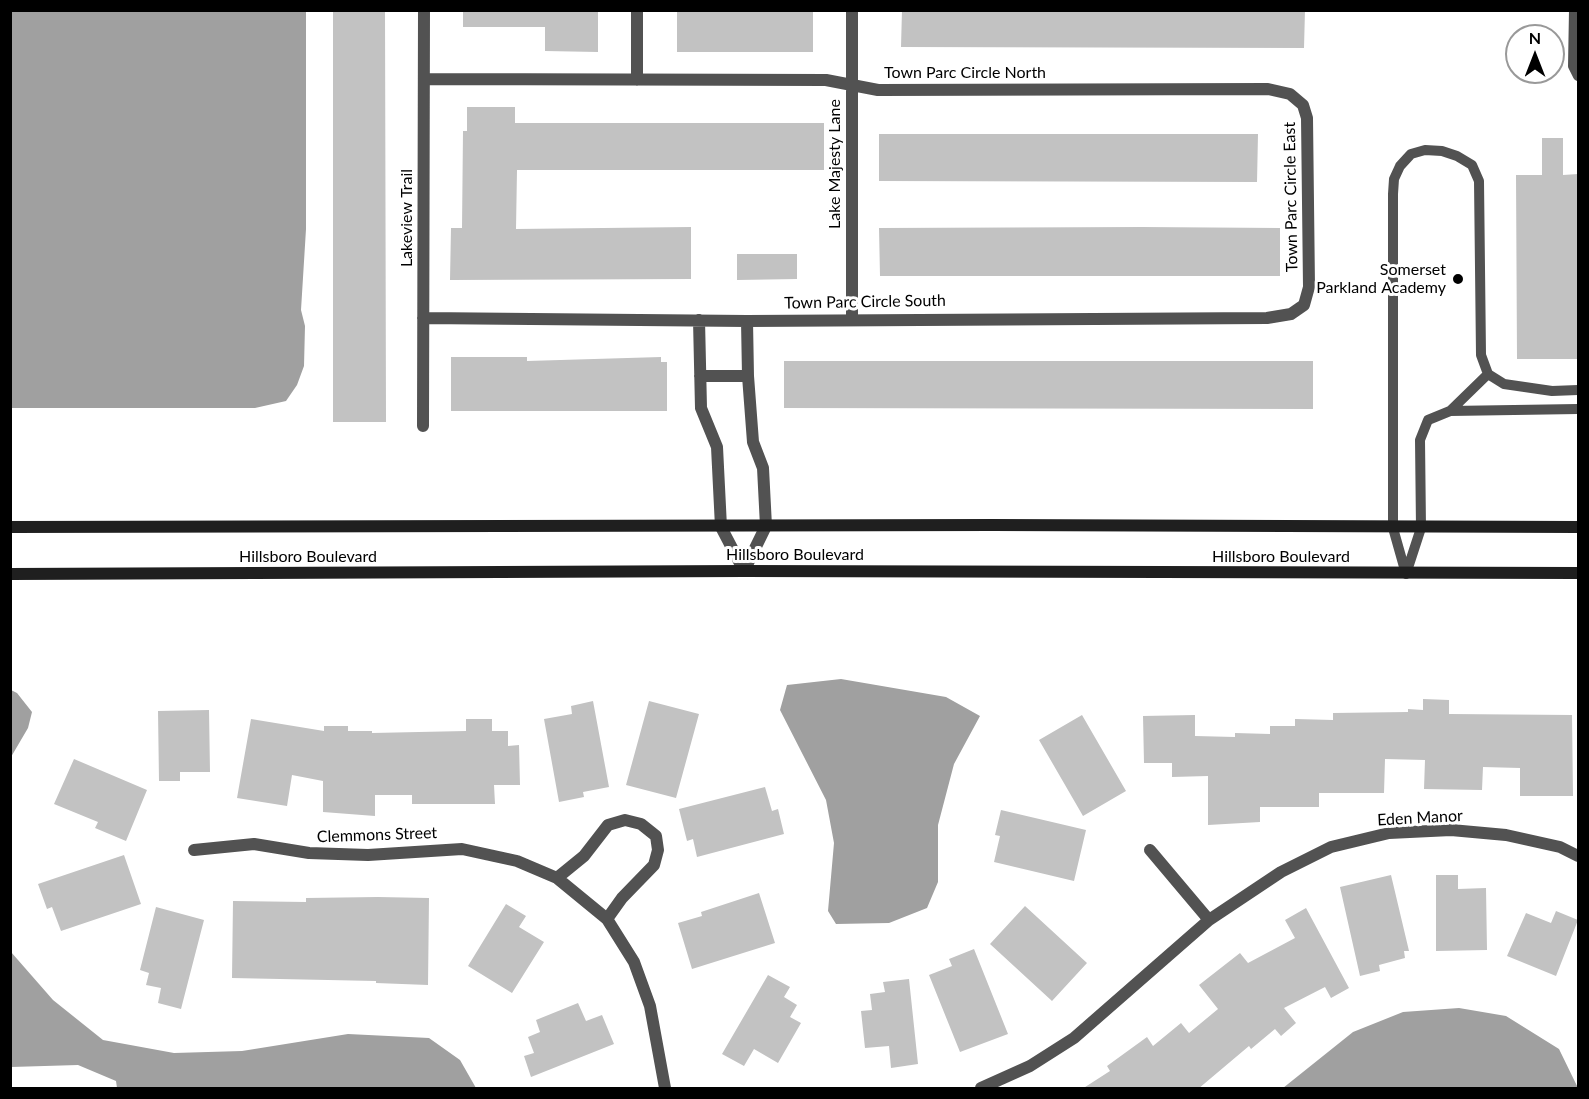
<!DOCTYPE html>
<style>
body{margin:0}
#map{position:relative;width:1589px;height:1099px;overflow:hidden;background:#fff;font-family:Lato,sans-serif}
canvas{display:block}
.frame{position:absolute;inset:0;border:12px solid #000;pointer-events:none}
.north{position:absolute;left:1505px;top:24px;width:60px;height:60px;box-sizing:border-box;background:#fff;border:2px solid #999;border-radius:50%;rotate:0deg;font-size:16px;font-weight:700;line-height:24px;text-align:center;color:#000}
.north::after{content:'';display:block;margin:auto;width:21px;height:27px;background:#000;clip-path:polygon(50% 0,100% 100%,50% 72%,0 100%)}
</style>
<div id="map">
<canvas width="1589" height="1099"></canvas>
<div class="frame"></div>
<div class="north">N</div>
</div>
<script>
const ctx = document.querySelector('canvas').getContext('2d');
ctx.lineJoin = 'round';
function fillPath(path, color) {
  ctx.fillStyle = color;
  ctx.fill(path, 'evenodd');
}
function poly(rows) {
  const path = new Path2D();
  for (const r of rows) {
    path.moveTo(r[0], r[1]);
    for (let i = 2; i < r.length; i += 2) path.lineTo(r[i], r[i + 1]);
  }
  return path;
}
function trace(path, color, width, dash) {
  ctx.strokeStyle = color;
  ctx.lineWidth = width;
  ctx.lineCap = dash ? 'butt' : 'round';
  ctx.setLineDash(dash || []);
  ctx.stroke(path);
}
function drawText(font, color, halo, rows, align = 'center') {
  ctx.font = font + ' Lato,sans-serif';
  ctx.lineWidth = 6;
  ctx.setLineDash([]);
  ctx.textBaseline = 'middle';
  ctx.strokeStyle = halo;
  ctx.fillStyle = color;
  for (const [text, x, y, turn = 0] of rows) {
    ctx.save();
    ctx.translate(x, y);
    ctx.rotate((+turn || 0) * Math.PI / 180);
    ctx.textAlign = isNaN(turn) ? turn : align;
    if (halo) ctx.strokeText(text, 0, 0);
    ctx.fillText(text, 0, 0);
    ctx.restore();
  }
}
fillPath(poly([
 [10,11,306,11,306,229,301,310,305,326,304,366,297,385,286,401,255,408,11,408],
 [841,679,946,697,980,716,954,764,938,825,938,882,927,908,889,923,836,924,828,911,834,843,826,800,780,710,787,685],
 [11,690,17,693,32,712,28,728,11,757],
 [11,952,53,1000,103,1040,174,1053,242,1051,348,1034,429,1038,460,1060,476,1088,117,1088,116,1081,78,1065,11,1067],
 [1459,1008,1506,1016,1559,1049,1578,1088,1283,1088,1353,1032,1403,1012]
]), '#a0a0a0');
fillPath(poly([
 [333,10,385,10,386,422,333,422],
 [463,10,598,10,598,52,545,51,545,27,463,27],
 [677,10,813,10,813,52,677,52],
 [902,10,1305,10,1304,48,901,47],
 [467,107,515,107,515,123,824,123,824,170,517,170,516,229,691,227,691,279,450,280,451,228,462,228,463,131,467,131],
 [879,134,1258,134,1257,182,879,181],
 [1542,138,1563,138,1563,175,1578,174,1578,359,1517,359,1516,175,1542,175],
 [1142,227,1280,228,1280,276,880,276,879,228],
 [737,254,797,254,797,279,737,280],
 [451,357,527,357,527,361,661,357,661,362,667,362,667,411,451,411],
 [784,361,1313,361,1313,409,784,408],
 [1423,699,1449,700,1449,714,1572,715,1573,796,1520,796,1520,768,1483,767,1482,790,1424,789,1425,760,1385,759,1384,793,1319,793,1319,807,1260,807,1260,822,1208,825,1208,776,1172,777,1172,763,1144,763,1143,716,1195,715,1195,736,1235,737,1235,733,1270,734,1270,726,1295,726,1295,719,1333,720,1333,713,1408,712,1408,709,1423,710],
 [593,701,609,787,583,792,584,797,559,802,544,719,572,714,571,706],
 [649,701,699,714,676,798,626,785],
 [209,710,210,772,180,772,180,781,159,781,158,711],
 [1082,715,1126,791,1083,816,1039,740],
 [251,719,324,731,324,726,348,726,348,731,372,731,372,733,466,731,466,719,492,719,492,731,508,731,508,746,519,745,520,785,494,785,495,804,412,804,412,795,375,795,375,816,323,812,323,781,292,775,287,806,237,798],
 [74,759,147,790,126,841,95,828,98,822,54,804],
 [765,787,772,811,778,809,784,834,697,857,693,839,687,841,679,809],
 [1001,810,1086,830,1074,881,994,862,1000,836,995,835],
 [124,855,141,904,61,931,52,907,47,909,38,884],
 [1391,875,1409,951,1404,951,1405,958,1379,965,1380,971,1360,976,1340,887],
 [1436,875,1458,875,1458,889,1486,888,1487,950,1436,951],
 [759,893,775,943,692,969,678,923,702,916,701,912],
 [378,897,429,898,428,985,376,983,376,981,232,978,233,901,306,902,306,898],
 [506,904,526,916,519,927,544,942,512,993,468,966],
 [1025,906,1087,963,1052,1001,990,944],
 [156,907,204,920,181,1009,158,1003,161,988,146,985,149,973,140,970],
 [1306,908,1349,988,1331,998,1325,987,1284,1008,1296,1023,1281,1036,1275,1029,1251,1049,1249,1046,1198,1089,1082,1089,1110,1071,1107,1066,1147,1037,1153,1046,1181,1023,1189,1033,1218,1009,1199,985,1240,953,1248,963,1295,938,1285,920],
 [1556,911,1578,920,1556,976,1507,956,1526,913,1551,923],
 [974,949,1008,1034,960,1052,929,975,952,966,949,959],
 [768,975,790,987,784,997,797,1005,790,1017,801,1023,778,1063,754,1049,744,1066,722,1054],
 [909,979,918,1064,891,1068,889,1046,865,1048,861,1011,872,1010,870,994,885,992,883,982],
 [578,1003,586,1021,602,1015,614,1044,531,1077,524,1056,534,1053,528,1037,540,1032,536,1020]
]), '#c2c2c2');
trace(poly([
 [1574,10,1573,66,1578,76],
 [1450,411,1488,374],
 [1406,574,1393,528,1393,194,1394,179,1400,166,1411,154,1425,150,1442,151,1457,156,1472,165,1479,181,1481,355,1488,374,1504,384,1552,391,1578,390],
 [1406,574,1421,528,1420,440,1428,420,1450,411,1578,409]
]), '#525252', 10);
trace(poly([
 [637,80,637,10],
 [423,318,747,321,1267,318,1291,314,1304,305,1309,287,1307,118,1303,105,1290,94,1268,89,878,90,826,80,424,79],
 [852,318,852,10],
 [699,320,701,408,717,447,721,527,744,571],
 [700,376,748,376],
 [423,426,424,10],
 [744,571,766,526,763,468,753,442,748,376,747,321],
 [194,850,254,844,309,853,368,855,462,849,517,861,557,878,607,919,634,962,650,1006,665,1088],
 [1150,850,1209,920],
 [557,878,584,856,608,825,625,820,641,824,656,836,658,850,654,865,622,898,607,919],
 [981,1088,1030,1066,1074,1038,1209,920,1281,872,1331,847,1389,833,1451,830,1506,835,1560,847,1578,856]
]), '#525252', 12);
trace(poly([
 [10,527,992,525,1578,527],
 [10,574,744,571,1578,573]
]), '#1f1f1f', 12);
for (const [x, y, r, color] of [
 [1458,279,6,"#000"]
]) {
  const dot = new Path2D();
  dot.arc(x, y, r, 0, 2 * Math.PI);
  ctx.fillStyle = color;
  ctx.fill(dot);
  trace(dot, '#fff', 2);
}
drawText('16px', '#000', '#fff', [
 ["Town Parc Circle North",965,73],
 ["Lake Majesty Lane",835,164,-90],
 ["Town Parc Circle East",1291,197,-91],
 ["Lakeview Trail",407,218,-90],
 ["Town Parc Circle South",865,302,-1],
 ["Hillsboro Boulevard",795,555],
 ["Hillsboro Boulevard",308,557],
 ["Hillsboro Boulevard",1281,557],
 ["Eden Manor",1420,818,-3],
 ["Clemmons Street",377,835,-2]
]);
drawText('16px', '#000', '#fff', [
 ["Somerset",1446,270],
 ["Parkland Academy",1446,288]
], 'right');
</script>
